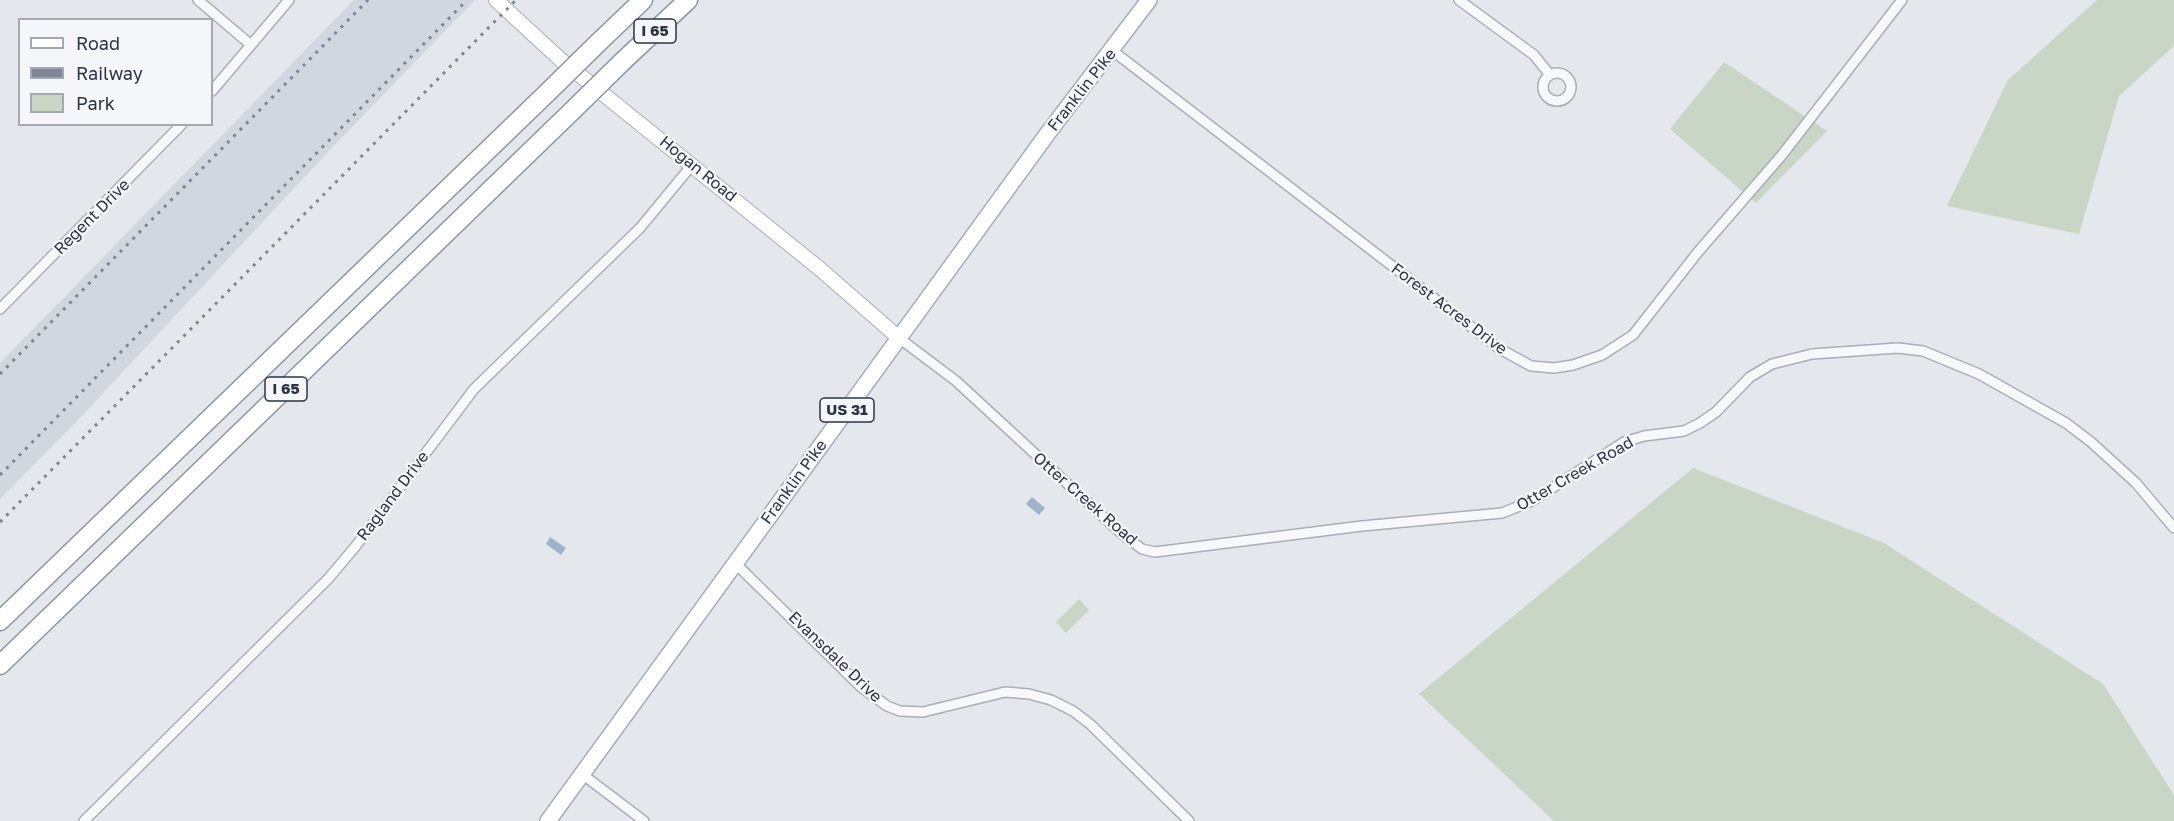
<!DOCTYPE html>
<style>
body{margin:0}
#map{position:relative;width:2174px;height:821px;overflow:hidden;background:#e4e7ec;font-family:"Golos Text",sans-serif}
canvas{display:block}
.legend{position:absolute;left:18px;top:18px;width:195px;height:108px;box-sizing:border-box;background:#f4f6f9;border:2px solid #a4a8b1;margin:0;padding:8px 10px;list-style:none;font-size:18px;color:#2b3445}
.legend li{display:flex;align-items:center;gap:12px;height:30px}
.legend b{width:30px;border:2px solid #a4a8b1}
</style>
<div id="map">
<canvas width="2174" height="821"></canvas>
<ul class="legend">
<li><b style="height:8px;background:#fff"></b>Road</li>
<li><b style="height:8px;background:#7d8696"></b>Railway</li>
<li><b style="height:16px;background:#c9d6c5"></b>Park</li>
</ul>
</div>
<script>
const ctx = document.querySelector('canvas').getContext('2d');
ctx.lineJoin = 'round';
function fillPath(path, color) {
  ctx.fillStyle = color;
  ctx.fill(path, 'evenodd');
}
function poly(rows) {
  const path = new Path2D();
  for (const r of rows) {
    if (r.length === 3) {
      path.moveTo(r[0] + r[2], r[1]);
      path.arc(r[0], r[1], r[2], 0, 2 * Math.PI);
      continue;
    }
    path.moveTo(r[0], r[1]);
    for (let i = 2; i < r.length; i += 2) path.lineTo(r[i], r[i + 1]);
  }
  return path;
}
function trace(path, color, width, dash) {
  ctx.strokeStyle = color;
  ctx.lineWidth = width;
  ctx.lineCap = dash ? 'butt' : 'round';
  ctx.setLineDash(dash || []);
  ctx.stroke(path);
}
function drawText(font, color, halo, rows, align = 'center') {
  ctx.font = font + ' "Golos Text",sans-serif';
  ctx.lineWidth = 4.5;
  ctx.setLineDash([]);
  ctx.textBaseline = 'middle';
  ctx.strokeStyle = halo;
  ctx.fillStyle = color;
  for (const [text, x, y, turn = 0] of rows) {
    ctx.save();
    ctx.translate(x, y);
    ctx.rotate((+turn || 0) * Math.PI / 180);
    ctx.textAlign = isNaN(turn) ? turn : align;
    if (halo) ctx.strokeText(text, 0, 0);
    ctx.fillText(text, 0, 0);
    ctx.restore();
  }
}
fillPath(poly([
 [354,0,475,0,325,155,77,421,0,499,0,363]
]), '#d2d6de');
fillPath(poly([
 [2097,0,2174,0,2174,46,2119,96,2079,234,1947,206,2008,80],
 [1724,62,1827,131,1756,203,1670,129],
 [1693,468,1884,543,2103,684,2174,795,2174,821,1554,821,1419,694],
 [1079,599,1089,610,1066,633,1056,622]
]), '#c9d6c5');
fillPath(poly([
 [1032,497,1045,508,1039,515,1026,504],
 [550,537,566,548,561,555,546,544]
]), '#9fb4cc');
const street = poly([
 [198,0,251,45],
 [1459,0,1534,55,1550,75],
 [1113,51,1500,349,1531,366,1554,368,1573,365,1602,355,1633,335,1698,252,1782,155,1902,0],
 [1557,87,14],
 [212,91,289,0],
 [0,309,182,124],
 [899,338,956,381,1122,534,1142,549,1155,552,1362,526,1502,513,1532,501,1624,442,1644,436,1684,431,1700,423,1716,412,1750,377,1772,364,1812,354,1898,348,1923,351,1979,374,2066,423,2091,442,2136,483,2174,528],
 [735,563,861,687,887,706,900,711,923,712,1005,692,1029,694,1051,700,1073,711,1090,724,1189,821],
 [582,774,644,821],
 [84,821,328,579,355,547,474,389,640,228,692,165]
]);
const secondary = poly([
 [496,0,561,60,820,269,899,338]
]);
const primary = poly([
 [548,821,1048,133,1149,0]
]);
const highway = poly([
 [600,41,643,0],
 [622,62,688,0],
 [0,621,547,93],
 [0,665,571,112]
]);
trace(street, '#a9aeb7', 12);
trace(secondary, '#a9aeb7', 16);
trace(primary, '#a3abb8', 18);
trace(highway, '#8b94a3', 21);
trace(street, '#f7f8fa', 9);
trace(secondary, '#fff', 14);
trace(primary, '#fff', 15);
trace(highway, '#fff', 18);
trace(poly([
 [0,374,368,0],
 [0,475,467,0],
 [0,522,516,0]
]), '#7d8696', 3, [3, 6]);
const highwayBridge = poly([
 [547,93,600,41],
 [571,112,622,62]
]);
trace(highwayBridge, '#8b94a3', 21, []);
trace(highwayBridge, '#fff', 18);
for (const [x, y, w] of [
 [655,31,42],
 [286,389,42],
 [847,410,54]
]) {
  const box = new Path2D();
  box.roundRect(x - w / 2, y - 12, w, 24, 4.5);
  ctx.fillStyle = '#f4f6f9';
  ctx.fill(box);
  trace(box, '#2b3445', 1.5);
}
drawText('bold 15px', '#2b3445', null, [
 ["I 65",655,31],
 ["I 65",286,389],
 ["US 31",847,410]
]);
drawText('16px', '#2b3445', '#f4f6f9', [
 ["Franklin Pike",1082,90,-52],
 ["Hogan Road",698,169,39],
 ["Regent Drive",92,217,-45],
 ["Forest Acres Drive",1449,309,37],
 ["Otter Creek Road",1575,474,-30],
 ["Franklin Pike",794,482,-54],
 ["Ragland Drive",393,496,-53],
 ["Otter Creek Road",1085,499,41],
 ["Evansdale Drive",835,657,44]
]);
</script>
